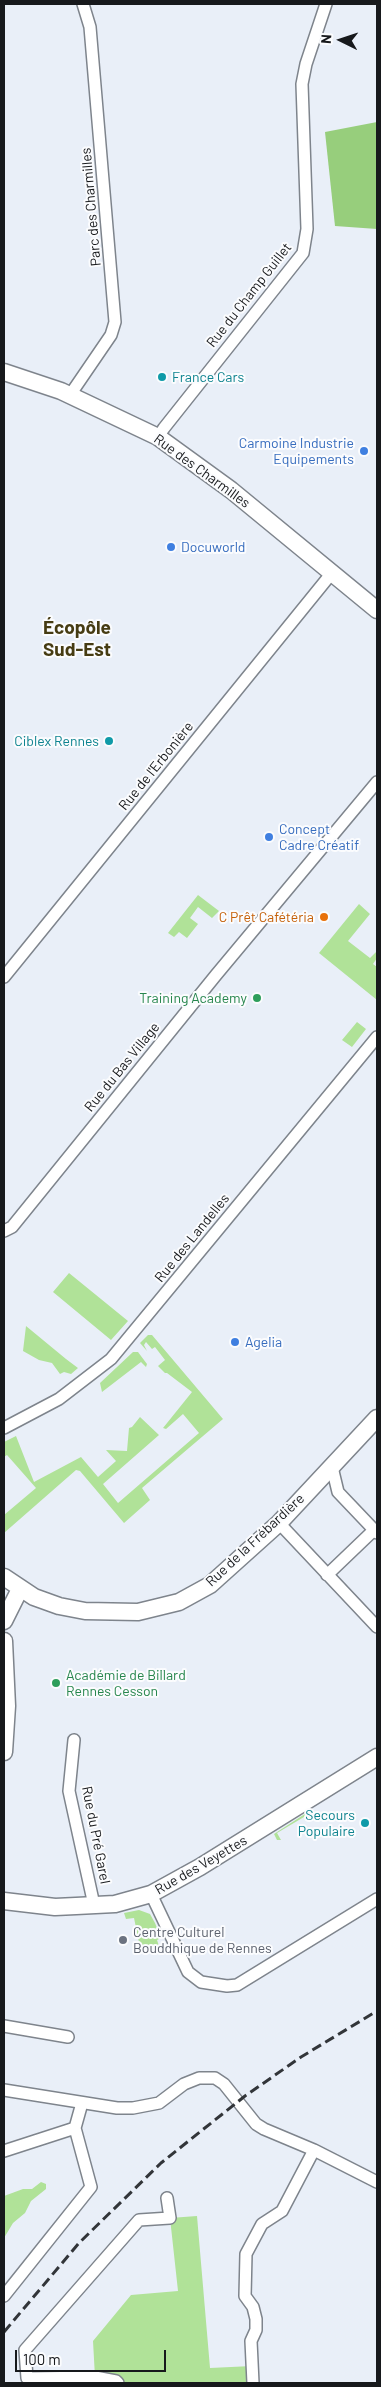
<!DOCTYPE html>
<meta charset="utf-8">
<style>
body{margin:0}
#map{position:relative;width:381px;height:2387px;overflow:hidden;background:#e9eff8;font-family:Barlow,sans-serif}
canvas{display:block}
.frame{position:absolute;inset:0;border:5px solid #17191c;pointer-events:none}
.north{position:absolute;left:316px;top:15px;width:50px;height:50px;-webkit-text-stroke:4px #fbfcfe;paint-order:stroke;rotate:274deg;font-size:14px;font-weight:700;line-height:20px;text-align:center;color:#17191c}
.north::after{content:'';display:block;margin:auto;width:18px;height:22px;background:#17191c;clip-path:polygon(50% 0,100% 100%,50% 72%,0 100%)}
.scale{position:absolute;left:15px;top:2350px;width:151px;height:22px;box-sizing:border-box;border:2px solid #17191c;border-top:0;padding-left:6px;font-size:15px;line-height:18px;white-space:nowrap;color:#17191c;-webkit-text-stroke:4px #fbfcfe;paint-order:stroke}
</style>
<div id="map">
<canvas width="381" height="2387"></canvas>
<div class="frame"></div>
<div class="north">N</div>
<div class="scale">100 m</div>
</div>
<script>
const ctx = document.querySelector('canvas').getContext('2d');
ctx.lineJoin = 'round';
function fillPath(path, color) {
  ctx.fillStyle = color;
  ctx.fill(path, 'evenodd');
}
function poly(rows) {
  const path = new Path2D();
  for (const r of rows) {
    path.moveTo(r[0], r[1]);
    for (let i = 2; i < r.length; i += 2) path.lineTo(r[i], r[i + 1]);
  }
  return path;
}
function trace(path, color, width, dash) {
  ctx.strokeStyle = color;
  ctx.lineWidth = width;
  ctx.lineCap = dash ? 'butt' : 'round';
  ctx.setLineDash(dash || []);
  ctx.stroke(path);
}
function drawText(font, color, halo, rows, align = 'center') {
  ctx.font = font + ' Barlow,sans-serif';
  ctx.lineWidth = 4;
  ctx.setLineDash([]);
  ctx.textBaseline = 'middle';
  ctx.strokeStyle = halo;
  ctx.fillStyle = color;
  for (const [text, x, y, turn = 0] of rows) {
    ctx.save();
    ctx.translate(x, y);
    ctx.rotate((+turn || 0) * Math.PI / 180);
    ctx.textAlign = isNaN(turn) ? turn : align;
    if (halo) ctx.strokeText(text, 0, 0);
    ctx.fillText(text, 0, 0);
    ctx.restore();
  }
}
fillPath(poly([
 [198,895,219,911,212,918,198,907,190,918,198,924,187,938,179,932,174,937,168,933],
 [359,904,370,914,348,941,370,958,377,951,377,958,373,964,377,967,377,1000,319,953],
 [357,1022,366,1029,352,1047,342,1040],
 [69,1273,128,1321,111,1340,53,1292],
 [26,1326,66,1359,78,1368,71,1374,64,1372,60,1374,52,1363,39,1360,23,1351],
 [148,1335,152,1335,223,1419,142,1488,150,1500,124,1523,80,1471,76,1470,4,1533,4,1515,36,1488,7,1455,4,1457,4,1442,16,1436,34,1482,81,1457,98,1477,116,1461,106,1450,127,1451,129,1428,132,1427,140,1417,159,1435,103,1484,118,1503,199,1433,183,1414,166,1429,163,1428,192,1392,167,1373,165,1373,158,1366,165,1360,155,1347,152,1349,146,1342,144,1345,147,1351,140,1343],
 [133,1352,138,1352,147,1364,146,1367,141,1362,102,1392,100,1383],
 [311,1810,315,1815,314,1820,309,1814,277,1833,281,1840,277,1840,274,1834],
 [139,1910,150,1914,155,1923,161,1938,157,1940,160,1949,141,1952,134,1918,126,1919,124,1913],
 [41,2182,46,2184,46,2189,31,2201,25,2213,13,2223,4,2238,4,2196,23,2189,32,2189],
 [197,2216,210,2368,252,2366,253,2383,118,2383,95,2377,93,2341,131,2295,178,2291,170,2218]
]), '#b0e298');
fillPath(poly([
 [377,122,377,229,335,226,325,132]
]), '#97ce7c');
const street = poly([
 [70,395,111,335,115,322,90,27,83,4],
 [158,437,164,428,303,253,307,229,302,84,306,64,326,4],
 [4,977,331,574],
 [4,1231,12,1227,216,975,377,782],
 [4,1428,59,1399,111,1359,377,1037],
 [332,1467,338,1492,377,1533],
 [279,1523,377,1627],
 [327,1575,374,1530],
 [74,1740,69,1791,94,1905],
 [151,1894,188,1972,201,1982,227,1986,237,1985,377,1899],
 [4,2026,68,2037],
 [4,2090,117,2108,133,2108,159,2103,184,2084,199,2078,215,2078,224,2084,256,2124,264,2129,314,2150,377,2182],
 [4,2151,75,2128,82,2103],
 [4,2296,91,2187,75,2128],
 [118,2383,116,2381,95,2377,27,2378,25,2350,139,2220,170,2218,167,2198],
 [253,2383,251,2341,256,2330,256,2319,253,2307,245,2296,246,2254,262,2224,282,2211,314,2150]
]);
const secondary = poly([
 [4,372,61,391,158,437,231,490,377,610],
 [4,1577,34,1597,59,1606,85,1611,138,1612,179,1602,210,1585,279,1523,377,1418],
 [4,1621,20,1589],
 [4,1641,7,1706,4,1752],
 [4,1901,55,1907,76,1906,115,1904,151,1894,200,1867,377,1757]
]);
trace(street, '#7e848c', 14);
trace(secondary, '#7e848c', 19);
trace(street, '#fff', 11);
trace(secondary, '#fff', 16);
trace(poly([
 [4,2332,79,2243,161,2163,245,2096,301,2057,377,2011]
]), '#323539', 3, [10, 5]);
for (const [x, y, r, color] of [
 [162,377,5,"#0f9aa8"],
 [364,451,5,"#3f7fe0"],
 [171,547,5,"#3f7fe0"],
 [109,741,5,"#0f9aa8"],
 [269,837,5,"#3f7fe0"],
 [324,917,5,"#e8710a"],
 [257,998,5,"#2e9e5b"],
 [235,1342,5,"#3f7fe0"],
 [56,1683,5,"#2e9e5b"],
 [365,1823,5,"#0f9aa8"],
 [123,1940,5,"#6b7280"]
]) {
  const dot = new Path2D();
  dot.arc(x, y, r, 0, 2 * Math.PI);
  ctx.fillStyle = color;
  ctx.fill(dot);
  trace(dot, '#fbfcfe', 2);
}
drawText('14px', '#17191c', '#fbfcfe', [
 ["Parc des Charmilles",91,207,-95],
 ["Rue du Champ Guillet",249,295,-52],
 ["Rue des Charmilles",202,471,36],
 ["Rue de l'Erbonière",156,766,-51],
 ["Rue du Bas Village",122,1067,-51],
 ["Rue des Landelles",192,1238,-51],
 ["Rue de la Frébardière",255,1540,-43],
 ["Rue du Pré Garel",96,1835,79],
 ["Rue des Veyettes",201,1865,-30]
]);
drawText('14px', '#0d838f', '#fbfcfe', [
 ["France Cars",172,377,"left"],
 ["Ciblex Rennes",99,741],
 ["Secours",355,1815],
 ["Populaire",355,1831]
], 'right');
drawText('14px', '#366cbe', '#fbfcfe', [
 ["Carmoine Industrie",354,443,"right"],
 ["Equipements",354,459,"right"],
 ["Docuworld",181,547],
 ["Concept",279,829],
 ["Cadre Créatif",279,845],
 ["Agelia",245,1342]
], 'left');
drawText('14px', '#c56008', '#fbfcfe', [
 ["C Prêt Cafétéria",314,917]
], 'right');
drawText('14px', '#27864d', '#fbfcfe', [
 ["Training Academy",247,998],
 ["Académie de Billard",66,1675,"left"],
 ["Rennes Cesson",66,1691,"left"]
], 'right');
drawText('14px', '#5b616d', '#fbfcfe', [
 ["Centre Culturel",133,1932],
 ["Bouddhique de Rennes",133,1948]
], 'left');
drawText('bold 19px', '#463c13', '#fbfcfe', [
 ["Écopôle",77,628],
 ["Sud-Est",77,650]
]);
</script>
